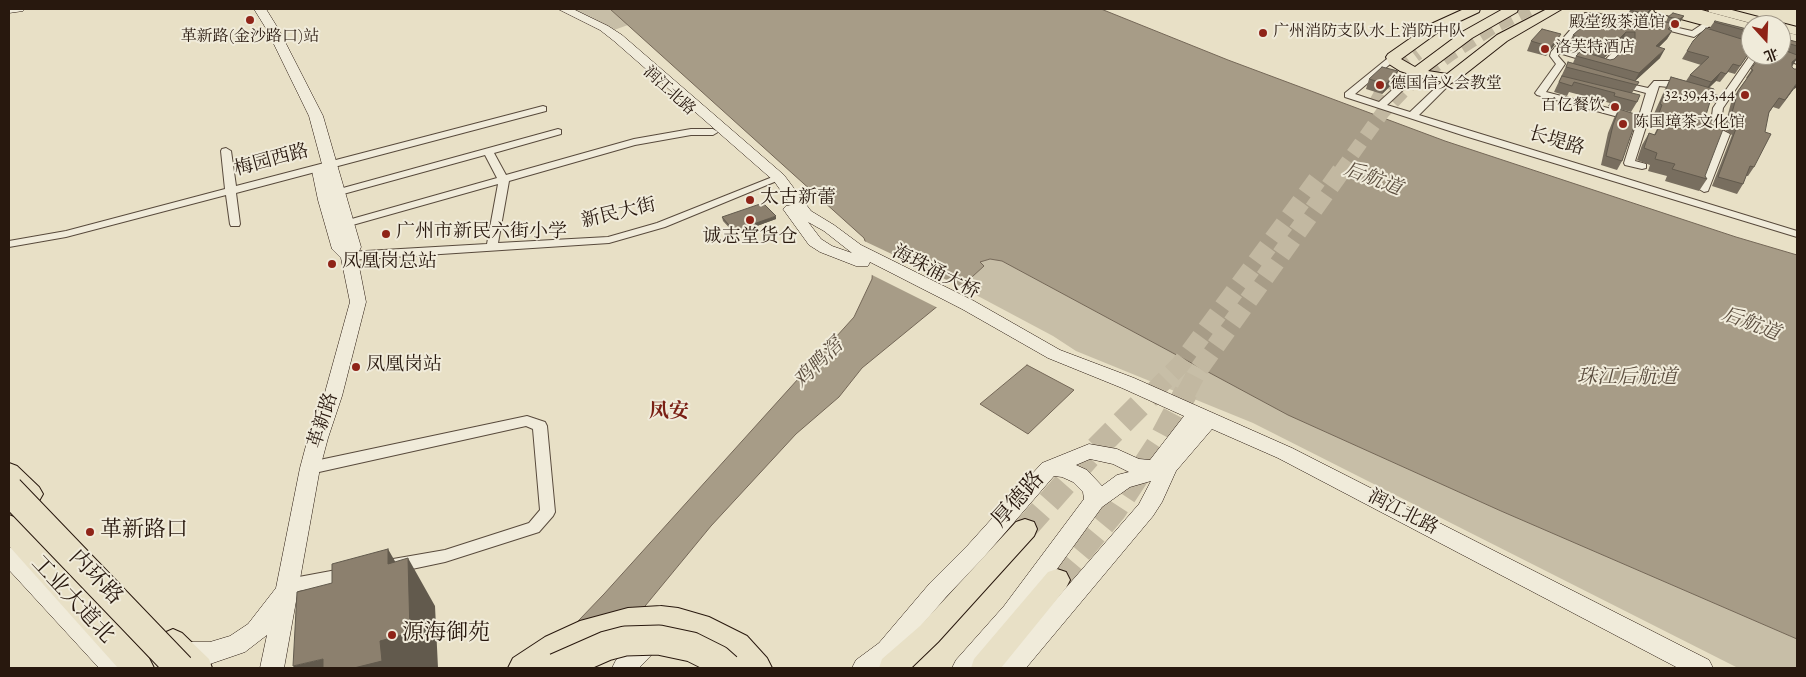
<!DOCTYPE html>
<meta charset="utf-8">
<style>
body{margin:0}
#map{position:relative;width:1806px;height:677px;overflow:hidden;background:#e8e0c6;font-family:"Sorts Mill Goudy","Noto Serif SC",serif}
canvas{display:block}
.frame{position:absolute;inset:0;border:10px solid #28180e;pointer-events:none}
.north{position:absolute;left:1741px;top:15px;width:50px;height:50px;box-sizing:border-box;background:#f0ebda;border:1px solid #a09788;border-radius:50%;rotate:160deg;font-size:14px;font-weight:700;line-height:20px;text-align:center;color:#28180e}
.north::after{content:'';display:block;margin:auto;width:18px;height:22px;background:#8f2418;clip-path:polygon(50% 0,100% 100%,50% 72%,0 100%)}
</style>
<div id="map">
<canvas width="1806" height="677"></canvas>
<div class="frame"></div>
<div class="north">北</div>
</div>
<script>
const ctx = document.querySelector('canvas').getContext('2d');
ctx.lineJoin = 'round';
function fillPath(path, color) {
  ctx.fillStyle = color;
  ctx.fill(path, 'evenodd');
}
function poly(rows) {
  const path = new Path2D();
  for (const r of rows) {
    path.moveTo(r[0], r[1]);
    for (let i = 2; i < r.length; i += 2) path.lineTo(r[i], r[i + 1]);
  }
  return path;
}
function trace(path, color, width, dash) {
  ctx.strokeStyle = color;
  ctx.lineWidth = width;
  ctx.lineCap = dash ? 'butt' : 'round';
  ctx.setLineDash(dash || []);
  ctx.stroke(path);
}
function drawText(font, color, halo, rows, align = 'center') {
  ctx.font = font + ' "Sorts Mill Goudy","Noto Serif SC",serif';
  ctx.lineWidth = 4;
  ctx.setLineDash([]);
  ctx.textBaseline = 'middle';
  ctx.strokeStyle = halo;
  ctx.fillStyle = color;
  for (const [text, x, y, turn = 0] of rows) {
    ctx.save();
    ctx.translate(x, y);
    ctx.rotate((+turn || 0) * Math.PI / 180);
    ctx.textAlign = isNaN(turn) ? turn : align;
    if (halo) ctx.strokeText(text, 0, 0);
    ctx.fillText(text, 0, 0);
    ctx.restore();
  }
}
fillPath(poly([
 [570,9,610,9,628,25,614,30],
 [990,259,1002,261,1288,415,1501,511,1797,639,1797,668,1738,668,1253,423,1076,351,1053,336,961,287,984,266,979,262]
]), '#c7bea7');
const water = poly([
 [610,9,1101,9,1228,60,1445,141,1736,237,1797,255,1797,639,1501,511,1288,415,1002,261,990,259,980,262,984,266,961,287,862,368,839,397,796,434,711,526,594,668,533,668,604,594,854,317,872,279,873,264,864,238,610,9],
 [1027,365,1074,390,1028,434,980,404,1027,365]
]);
fillPath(water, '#a79c87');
trace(water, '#746757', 1);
fillPath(poly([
 [862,240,964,288,938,308,870,274,870,264]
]), '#e8e0c6');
trace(poly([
 [1374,106,1388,81,1402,65,1418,53],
 [1340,172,1383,112,1409,85,1452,53,1493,27,1529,9]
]), '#c2b8a1', 14, [14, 8]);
trace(poly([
 [1152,393,1180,365,1317,180],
 [1186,393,1197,372,1341,171]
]), '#c2b8a1', 19, [19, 9]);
trace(poly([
 [1025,529,1093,452,1153,392],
 [1057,580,1115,510,1159,443,1186,392]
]), '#c2b8a1', 24, [24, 12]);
const street = poly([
 [1585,13,1596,13,1627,21,1656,23,1692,31,1707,21,1714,23,1694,37,1655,27,1627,25,1590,17,1562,49,1604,61,1623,42,1630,44,1609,66,1606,67,1559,53,1558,56,1565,64,1546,92,1639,116,1646,93,1617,85,1617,81,1648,88,1654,81,1669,81,1721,97,1751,54,1759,55,1723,108,1720,129,1730,134,1708,191,1704,192,1699,189,1720,135,1710,131,1713,108,1717,102,1668,87,1659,86,1635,161,1646,164,1646,168,1642,169,1625,165,1624,163,1637,122,1537,95,1535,93,1556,64,1550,56,1551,52,1585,13],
 [1781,53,1797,58,1797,64,1774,55,1781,55,1781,53],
 [1393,54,1397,57,1396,59,1355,94,1379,102,1414,70,1420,70,1420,74,1387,105,1410,112,1447,77,1453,77,1453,81,1419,115,1797,231,1797,237,1465,136,1345,97,1345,93,1393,54],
 [543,106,546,107,546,111,236,193,240,224,239,226,231,226,230,224,226,195,66,237,9,247,9,241,66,231,225,189,221,151,222,149,226,148,231,151,236,186,543,106],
 [558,129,561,130,561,134,494,153,506,175,634,139,691,129,713,129,718,132,713,135,691,135,635,145,509,181,498,243,608,237,657,223,775,176,783,176,784,178,665,227,609,243,349,260,343,256,349,252,487,244,498,184,349,226,341,226,340,224,341,222,497,178,485,155,336,196,331,193,332,191,558,129],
 [527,416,545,422,547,426,555,512,553,516,539,532,445,562,393,573,388,571,385,566,388,561,393,559,445,550,529,523,540,510,533,429,526,426,310,474,305,472,303,468,305,464,310,462,527,416],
 [347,568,353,570,355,575,353,580,347,582,288,593,282,591,280,586,282,581,288,579,347,568]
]);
const secondary = poly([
 [9,9,25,9,23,11,9,13,9,9],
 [254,9,266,9,279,30,323,116,361,247,357,256,366,302,342,396,328,438,320,468,284,668,260,668,267,635,245,652,210,664,185,664,177,661,173,653,177,645,185,642,210,642,230,636,248,624,276,588,300,468,308,438,324,396,350,302,341,258,332,249,318,200,312,171,314,168,323,168,309,116,267,30,254,9],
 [558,9,573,9,608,26,622,35,784,175,811,211,834,225,861,245,974,301,1060,350,1134,378,1292,448,1709,660,1713,668,1678,668,1278,458,1212,429,1176,471,1162,502,1153,516,1026,668,999,668,1003,660,1139,504,1151,481,1130,487,1102,507,1020,620,979,668,952,668,956,660,1004,606,1084,499,1083,492,1073,482,1062,477,1054,476,984,557,946,597,895,657,882,668,852,668,856,660,879,643,930,583,968,545,1042,463,1089,444,1117,449,1139,459,1150,460,1184,416,1122,388,1048,358,962,309,870,262,868,266,856,266,820,252,809,245,783,209,786,206,791,205,774,181,614,41,600,30,558,9],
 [808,222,824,231,852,253,832,246,821,239,808,222],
 [1090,459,1113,464,1129,472,1117,475,1102,486,1087,470,1076,465,1090,459],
 [9,547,17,550,122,660,126,668,99,668,9,570,9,547],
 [652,629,660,632,664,639,660,646,639,668,612,668,616,660,644,632,652,629]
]);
const primary = poly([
 [1464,9,1480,9,1479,12,1441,30,1401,59,1415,67,1462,32,1503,9,1518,9,1517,12,1472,38,1428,71,1447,74,1497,35,1547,9,1562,9,1507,41,1455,82,1450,83,1422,78,1400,71,1389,64,1386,57,1388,54,1431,24,1464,9],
 [1654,9,1674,9,1751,30,1751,38,1655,12,1654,9],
 [1708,9,1728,9,1797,27,1797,35,1781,31,1781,25,1758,25,1709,12,1708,9],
 [9,463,17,466,39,487,43,494,39,501,31,503,23,501,9,486,9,463],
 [1025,519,1034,522,1037,529,1034,536,938,642,911,668,879,668,882,659,920,626,1016,522,1025,519],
 [1057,569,1066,572,1070,580,1066,588,1001,668,971,668,974,659,1048,572,1057,569],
 [173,629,182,633,209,659,212,668,181,668,164,649,160,641,164,633,173,629]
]);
const highway = poly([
 [1674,9,1698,9,1757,25,1751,25,1751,33,1677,12,1674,9],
 [1781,31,1797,35,1797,45,1781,41,1781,31],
 [9,515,19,519,149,658,154,668,118,668,9,546,9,515],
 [661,606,678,608,709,617,747,636,767,658,772,668,736,668,725,656,701,643,678,636,661,634,628,636,596,644,567,657,551,668,508,668,513,658,545,637,580,621,628,608,661,606]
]);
trace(street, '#584a3c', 2);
trace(secondary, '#28180e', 1);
trace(primary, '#28180e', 2);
trace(highway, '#28180e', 2);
fillPath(street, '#f0ebda');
fillPath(secondary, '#f0ebda');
fillPath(primary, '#e8e0c6');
fillPath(highway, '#e8e0c6');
const highwayBridge = poly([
 [9,490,180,668],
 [556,668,606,646,625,641,659,640,692,647,718,660,727,668]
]);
trace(highwayBridge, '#28180e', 31, []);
trace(highwayBridge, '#e8e0c6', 29);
fillPath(poly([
 [1630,10,1650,12,1643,19,1666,22,1668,17,1684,16,1680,22,1676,26,1673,25,1670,30,1672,31,1667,39,1659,47,1660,58,1635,81,1639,82,1632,93,1637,102,1631,112,1608,106,1610,103,1569,92,1567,96,1554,92,1568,62,1573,63,1576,56,1583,52,1584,50,1569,44,1573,35,1624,26,1637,19,1627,16],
 [1622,41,1630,41,1630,43,1614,59,1610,60,1604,58],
 [1714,22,1751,30,1751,53,1749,53,1735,74,1728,72,1720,82,1716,81,1709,88,1705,118,1705,176,1707,179,1699,191,1665,181,1667,176,1648,171,1650,165,1637,160,1642,145,1649,133,1654,135,1658,127,1652,125,1656,116,1653,116,1665,89,1671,77,1686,81,1690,75,1701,65,1682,59,1687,51,1709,29],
 [1786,39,1797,42,1797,59,1792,66,1793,90,1779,109,1773,107,1769,113,1754,167,1748,176,1746,176,1743,184,1737,194,1712,186,1732,135,1724,129,1732,99,1747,78,1746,78,1761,55],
 [1531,41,1556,43,1546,56,1527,51],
 [1369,79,1395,81,1382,94,1366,89],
 [1619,109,1622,161,1617,170,1601,165,1608,133,1614,118],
 [722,217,776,219,735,234,723,221]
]), '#786e5f');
fillPath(poly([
 [1651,9,1652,9,1650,12,1642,20,1646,14],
 [1684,16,1680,22,1676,26,1680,19],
 [1672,31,1667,39,1651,55,1656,46],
 [1626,32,1622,41,1603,59,1608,50],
 [1561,34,1556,43,1546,56,1551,47],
 [1787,43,1782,51,1781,51,1781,44],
 [1665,49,1660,58,1634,82,1639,73],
 [1797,58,1793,65,1787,71,1792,62],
 [1398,71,1395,81,1382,94,1386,84],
 [1721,72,1716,81,1706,90,1711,82],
 [1797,83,1797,87,1793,90,1779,109],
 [776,216,776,219,735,234,734,231],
 [388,549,408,584,408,558,435,606,438,668,354,668,380,641,388,564],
 [323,659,330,668,295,668,293,666]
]), '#625a4d');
const building = poly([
 [1631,9,1651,9,1646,14,1630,10,1631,9],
 [1673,13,1684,16,1680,19,1668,17,1673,13],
 [1594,16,1624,26,1632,18,1659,20,1673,24,1668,29,1672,31,1656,46,1665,49,1639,73,1576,56,1581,51,1610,60,1614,59,1635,39,1635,32,1626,32,1608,50,1587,44,1590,42,1573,35,1594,16],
 [1715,21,1751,30,1751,32,1714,22,1715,21],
 [1706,28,1751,42,1751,50,1740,66,1733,64,1726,74,1721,72,1711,82,1690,75,1709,57,1687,51,1693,41,1706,28],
 [1542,29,1561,34,1551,47,1531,41,1542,29],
 [1781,36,1784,37,1786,39,1797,42,1797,46,1787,43,1781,44,1781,36],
 [1781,49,1797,55,1797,58,1792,62,1792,67,1794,69,1797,69,1797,83,1785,100,1779,98,1769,112,1765,132,1771,134,1754,167,1750,166,1743,184,1718,177,1737,126,1730,120,1738,91,1753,70,1751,69,1761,55,1781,55,1781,49],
 [1568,62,1639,82,1637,85,1566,67,1568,62],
 [1382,67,1398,71,1386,84,1369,79,1382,67],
 [1562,76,1640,95,1637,102,1614,96,1615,93,1574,82,1572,86,1559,82,1562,76],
 [1671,77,1714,89,1705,118,1725,124,1705,176,1707,179,1672,169,1675,164,1655,159,1657,153,1644,148,1649,133,1655,135,1665,115,1659,113,1662,105,1660,104,1671,77],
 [1619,109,1638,115,1622,161,1606,156,1613,125,1619,109],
 [763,203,776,216,734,231,722,217,763,203],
 [388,549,388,564,408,558,410,633,380,641,382,661,354,668,323,668,323,659,293,666,297,592,332,583,332,564,388,549]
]);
fillPath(building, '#8c806e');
trace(building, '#625a4d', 1);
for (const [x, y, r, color] of [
 [250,20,5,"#8f2418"],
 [1675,24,5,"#8f2418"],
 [1263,33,5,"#8f2418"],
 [1545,49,5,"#8f2418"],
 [1380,85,5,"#8f2418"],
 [1745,95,5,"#8f2418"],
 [1615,107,5,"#8f2418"],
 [1623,124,5,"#8f2418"],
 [750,200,5,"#8f2418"],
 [750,220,5,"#8f2418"],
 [386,234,5,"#8f2418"],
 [332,264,5,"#8f2418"],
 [356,367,5,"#8f2418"],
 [90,532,5,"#8f2418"],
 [392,635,5,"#8f2418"]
]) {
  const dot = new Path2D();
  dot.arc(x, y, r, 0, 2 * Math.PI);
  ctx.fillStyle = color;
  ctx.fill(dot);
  trace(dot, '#f0ebda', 2);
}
drawText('16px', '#28180e', '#f0ebda', [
 ["殿堂级茶道馆",1665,24,"right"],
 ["广州消防支队水上消防中队",1273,33],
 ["革新路(金沙路口)站",250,38,"center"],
 ["洛芙特酒店",1555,49],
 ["德国信义会教堂",1390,85],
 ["32,39,43,44",1735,95,"right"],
 ["百亿餐饮",1605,107,"right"],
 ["陈国璋茶文化馆",1633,124]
], 'left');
drawText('16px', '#28180e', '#f0ebda', [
 ["润江北路",668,92,42]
]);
drawText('19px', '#28180e', '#f0ebda', [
 ["长堤路",1556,143,17],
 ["梅园西路",272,162,-15],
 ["新民大街",619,215,-13],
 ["海珠涌大桥",935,274,27],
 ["革新路",325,421,-72],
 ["润江北路",1402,514,27]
]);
drawText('19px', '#28180e', '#f0ebda', [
 ["太古新蕾",760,200],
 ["广州市新民六街小学",396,234],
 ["诚志堂货仓",750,239,"center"],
 ["凤凰岗总站",342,264],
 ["凤凰岗站",366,367]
], 'left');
drawText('italic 20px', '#5b4d3e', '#f0ebda', [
 ["后航道",1372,181,21],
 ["后航道",1750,326,21],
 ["鸡鸭滘",820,365,-45],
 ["珠江后航道",1627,380]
]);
drawText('bold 20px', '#7a1f14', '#f0ebda', [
 ["凤安",669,414]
]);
drawText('22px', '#28180e', '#f0ebda', [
 ["厚德路",1020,501,-48],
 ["内环路",94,579,46],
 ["工业大道北",71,601,47]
]);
drawText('22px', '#28180e', '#f0ebda', [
 ["革新路口",100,532],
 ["源海御苑",402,635]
], 'left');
</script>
